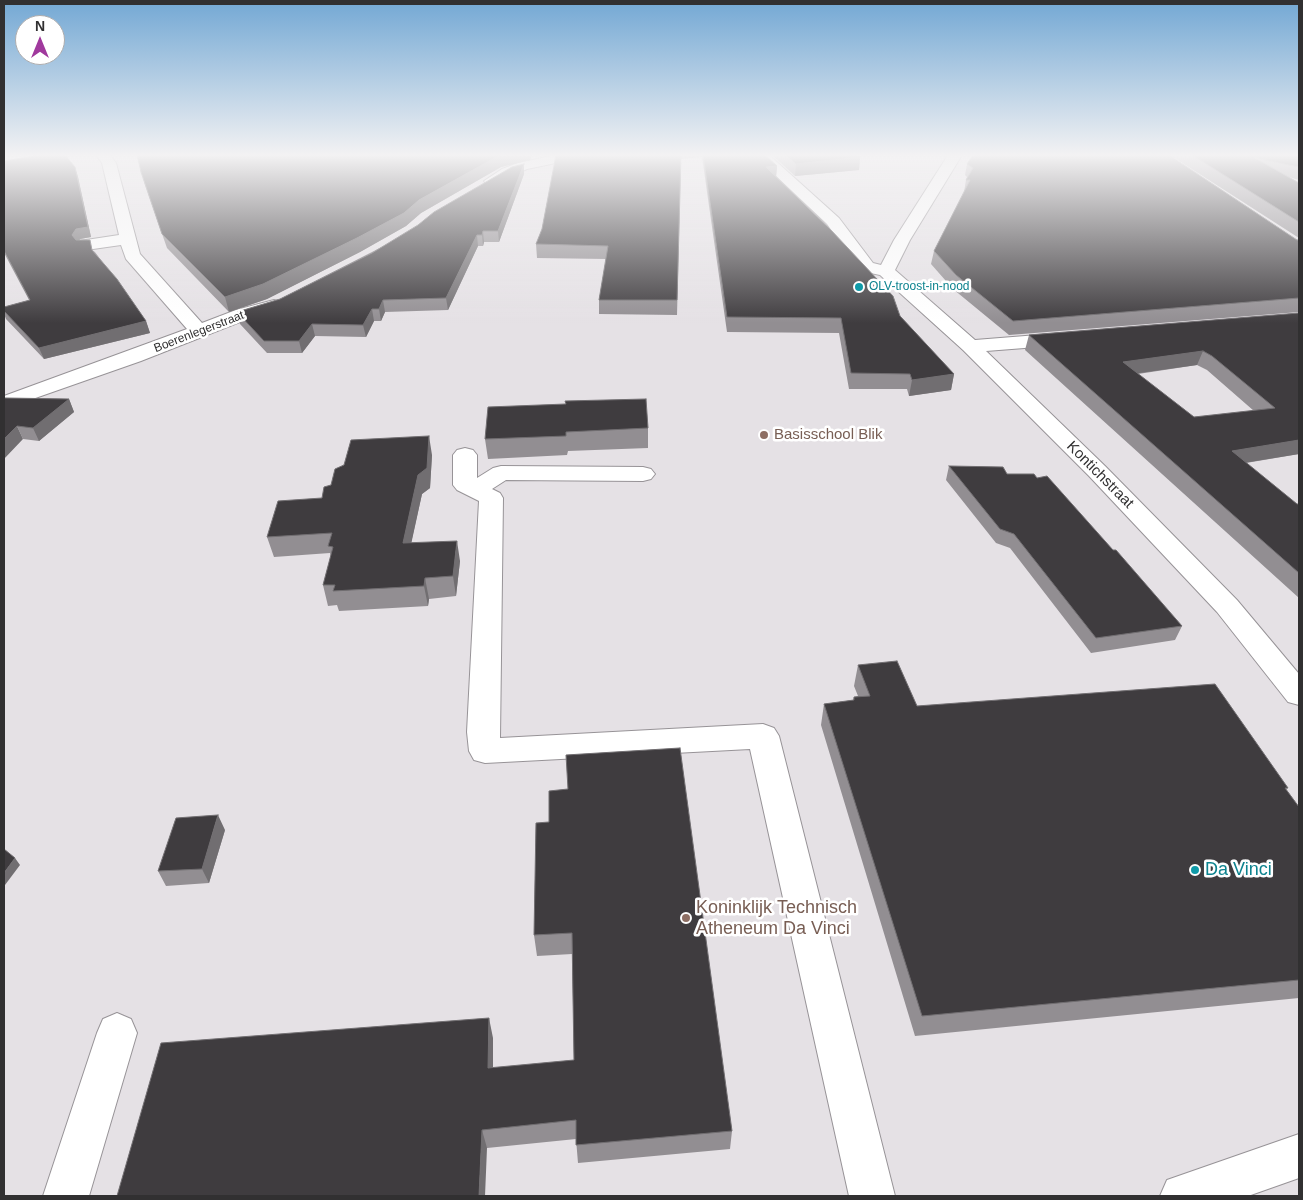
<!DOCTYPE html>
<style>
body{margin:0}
#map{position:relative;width:1303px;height:1200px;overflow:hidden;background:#e5e1e5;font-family:Arial,sans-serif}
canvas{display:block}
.frame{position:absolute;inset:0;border:5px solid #313031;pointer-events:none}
.north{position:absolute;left:15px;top:15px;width:50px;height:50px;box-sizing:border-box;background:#fff;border:1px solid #adacad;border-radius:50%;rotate:0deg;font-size:14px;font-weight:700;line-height:20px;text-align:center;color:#313031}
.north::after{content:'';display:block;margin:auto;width:18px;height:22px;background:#a0399d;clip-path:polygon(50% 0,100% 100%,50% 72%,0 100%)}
</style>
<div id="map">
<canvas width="1303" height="1200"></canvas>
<div class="frame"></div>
<div class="north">N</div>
</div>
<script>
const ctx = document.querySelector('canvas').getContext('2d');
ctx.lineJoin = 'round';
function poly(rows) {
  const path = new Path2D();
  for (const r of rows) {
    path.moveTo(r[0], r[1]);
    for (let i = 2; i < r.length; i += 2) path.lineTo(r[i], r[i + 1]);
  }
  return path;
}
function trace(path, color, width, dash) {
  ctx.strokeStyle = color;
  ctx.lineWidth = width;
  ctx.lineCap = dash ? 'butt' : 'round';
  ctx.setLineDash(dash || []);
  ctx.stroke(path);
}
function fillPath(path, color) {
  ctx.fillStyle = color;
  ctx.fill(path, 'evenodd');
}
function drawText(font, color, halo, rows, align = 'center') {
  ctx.font = font + ' Arial,sans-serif';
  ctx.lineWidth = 5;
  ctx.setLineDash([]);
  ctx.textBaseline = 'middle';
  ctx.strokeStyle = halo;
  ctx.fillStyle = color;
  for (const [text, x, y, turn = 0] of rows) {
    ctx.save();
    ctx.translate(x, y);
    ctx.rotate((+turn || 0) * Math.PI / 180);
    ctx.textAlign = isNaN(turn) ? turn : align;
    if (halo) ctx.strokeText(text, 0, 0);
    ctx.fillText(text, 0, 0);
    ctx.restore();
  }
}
const minor = poly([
 [96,155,110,155,116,163,140,254,202,323,236,310,274,300,281,302,283,306,281,310,250,318,141,361,4,409,4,396,187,329,126,259,121,245,86,250,80,249,78,245,80,241,86,240,119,235,102,163,96,155],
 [556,155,582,155,580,158,527,169,496,184,486,184,484,181,502,169,518,163,556,155],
 [754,155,769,155,839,218,873,263,881,265,894,240,948,155,962,155,910,240,895,270,975,340,1063,333,1070,335,1073,339,1070,343,1063,345,986,351,1105,466,1237,600,1299,674,1299,705,1288,702,1217,612,1089,476,963,350,880,275,861,271,827,224,754,155],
 [465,448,473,450,477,455,477,478,493,468,501,466,643,467,651,469,655,474,651,479,643,481,506,480,492,489,500,493,503,498,500,738,763,724,774,728,779,736,895,1196,849,1196,750,749,485,763,474,760,469,751,467,732,479,501,457,490,453,485,453,455,457,450,465,448],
 [117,1013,131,1019,137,1033,89,1196,43,1196,97,1033,103,1019,117,1013],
 [1299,1134,1299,1178,1248,1196,1160,1196,1167,1180,1299,1134]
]);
trace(minor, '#979397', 2);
fillPath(minor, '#fff');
fillPath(poly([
 [137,155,532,155,530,160,501,167,421,213,406,226,360,252,267,299,229,312,167,248,145,185],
 [556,155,765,155,777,166,776,176,900,316,954,374,951,390,909,396,907,389,849,389,839,333,727,332,702,157,681,159,677,315,599,314,599,300,606,259,537,258,536,244,542,229],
 [772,155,857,155,860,157,859,170,795,176],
 [1170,155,1299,155,1299,180,1289,177,1299,183,1299,238],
 [4,161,75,167,78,177,91,237,80,239,79,240,95,252,146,321,150,333,44,359,6,319,4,314,4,307,29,300,4,253],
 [967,164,1299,240,1299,312,1009,335,953,289,931,264,934,251,964,192,966,180,967,177,965,175],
 [524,174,499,242,484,242,483,246,478,246,448,310,385,312,381,321,374,321,366,337,315,336,302,353,267,353,240,324,237,312,280,299],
 [1299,313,1299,454,1246,463,1297,504,1299,504,1299,598,1025,350,1029,335],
 [1197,365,1207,370,1254,411,1194,417,1138,374],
 [4,398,69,399,74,412,39,441,23,439],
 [565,404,648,428,648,448,568,451,567,455,488,459,485,439],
 [432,455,430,488,422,494,411,543,460,561,456,596,429,599,428,606,339,611,337,605,328,606,323,585,331,556,330,553,274,557,267,537,322,498],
 [949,466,1007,474,1182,626,1175,640,1091,653,1010,548,996,543,946,480],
 [858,665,917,706,1288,788,1286,789,1299,807,1299,998,915,1036,821,725,824,704,853,700,854,697,858,696,854,686],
 [536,823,732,1131,730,1149,578,1163,576,1139,487,1148,117,1196,493,1038,493,1068,574,1060,572,954,537,956,534,935],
 [225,830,209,883,166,886,158,871]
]), '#928e92');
fillPath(poly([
 [500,155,532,155,530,160,501,167,421,213,406,226,360,252,267,299,229,312,225,297,419,200],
 [860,157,859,170,795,176,796,164],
 [524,164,524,174,499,242,498,231],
 [777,166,776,178,766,167],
 [75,167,78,177,91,237,80,239,76,246,72,235],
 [483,231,484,242,483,246,482,235],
 [477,235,478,246,448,310,446,298],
 [383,300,385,312,381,321,379,309],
 [372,309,374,321,366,337,363,325],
 [146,321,150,333,44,359,39,348],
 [312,324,315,336,302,353,299,341],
 [1203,351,1197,365,1118,376,1123,362],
 [954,374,951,390,909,396,912,380],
 [69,399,74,412,39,441,33,428],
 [17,426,23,439,4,459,4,439],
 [429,436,432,455,430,488,422,494,407,563,403,543,418,475],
 [1299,440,1299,454,1225,466,1232,451],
 [457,541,460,561,456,596,453,576],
 [425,578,429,599,428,606,424,586],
 [218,815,225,830,209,883,202,869],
 [15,858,20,865,5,885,4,883,4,873],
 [489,1018,493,1038,493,1088,488,1068],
 [482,1130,487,1148,485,1196,479,1196]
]), '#716e71');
const building = poly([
 [40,155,65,155,75,167,88,227,76,229,72,235,76,240,90,240,92,250,117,279,146,321,39,348,4,311,4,307,30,300,4,251,4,161,40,155],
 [137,155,500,155,419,200,404,213,357,238,263,284,225,297,162,234,141,172,137,155],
 [556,155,681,155,677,300,599,300,608,246,536,244,542,229,556,155],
 [703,155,765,155,777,166,766,167,831,230,893,296,900,316,954,374,912,380,910,374,851,373,841,318,727,317,703,155],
 [786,155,857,155,860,157,796,164,786,155],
 [973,155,1169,155,1297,240,1299,240,1299,298,1013,321,956,275,934,251,970,180,966,180,973,168,967,164,973,155],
 [1192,155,1299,155,1299,167,1255,158,1299,183,1299,222,1192,155],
 [524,164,498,231,483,231,482,235,477,235,446,298,383,300,379,309,372,309,363,325,312,324,299,341,264,341,237,312,280,299,372,253,418,225,434,212,512,167,524,164],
 [1299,313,1299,440,1232,451,1297,504,1299,504,1299,573,1029,335,1299,313],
 [1203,351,1212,356,1275,408,1194,417,1123,362,1203,351],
 [4,398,69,399,33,428,17,426,4,439,4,398],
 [646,399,648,428,566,432,566,436,485,439,488,407,566,404,565,401,646,399],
 [429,436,427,468,418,475,403,543,457,541,453,576,425,578,424,586,333,591,335,585,323,585,333,547,328,546,332,533,267,537,278,501,322,498,324,487,331,485,335,469,344,465,351,440,429,436],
 [949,466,1003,467,1007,474,1034,474,1037,478,1047,476,1113,550,1116,550,1182,626,1096,638,1014,534,1000,529,949,466],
 [897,661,917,706,1215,684,1288,788,1285,788,1299,807,1299,980,922,1016,824,704,854,700,854,697,870,696,858,665,897,661],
 [680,748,732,1131,576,1145,576,1120,482,1130,479,1196,117,1196,161,1043,489,1018,488,1068,574,1060,572,933,534,935,536,823,549,822,549,791,568,789,566,755,680,748],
 [218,815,202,869,158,871,176,818,218,815],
 [4,849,15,858,4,873,4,849]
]);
fillPath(building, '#3f3c3f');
trace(building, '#716e71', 1);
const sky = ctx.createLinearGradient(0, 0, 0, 323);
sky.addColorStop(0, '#73a8d4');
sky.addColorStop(0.48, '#f3f2f3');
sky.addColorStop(1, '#f3f2f300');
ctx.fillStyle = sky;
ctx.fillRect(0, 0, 1303, 323);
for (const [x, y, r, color] of [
 [859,287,5,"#0f9aa8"],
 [764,435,5,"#8d6e63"],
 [1195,870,5,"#0f9aa8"],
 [686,918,5,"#8d6e63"]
]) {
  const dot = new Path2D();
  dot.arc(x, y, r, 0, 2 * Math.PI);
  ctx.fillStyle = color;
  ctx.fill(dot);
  trace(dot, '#fff', 2);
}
drawText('12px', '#0d838f', '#fff', [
 ["OLV-troost-in-nood",869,287]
], 'left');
drawText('12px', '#313031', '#fff', [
 ["Boerenlegerstraat",199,332,-21]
]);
drawText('15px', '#785e54', '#fff', [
 ["Basisschool Blik",774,435]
], 'left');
drawText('15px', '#313031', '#fff', [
 ["Kontichstraat",1100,475,45]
]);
drawText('18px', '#0d838f', '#fff', [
 ["Da Vinci",1205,870]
], 'left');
drawText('18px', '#785e54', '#fff', [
 ["Koninklijk Technisch",696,908],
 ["Atheneum Da Vinci",696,929]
], 'left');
</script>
